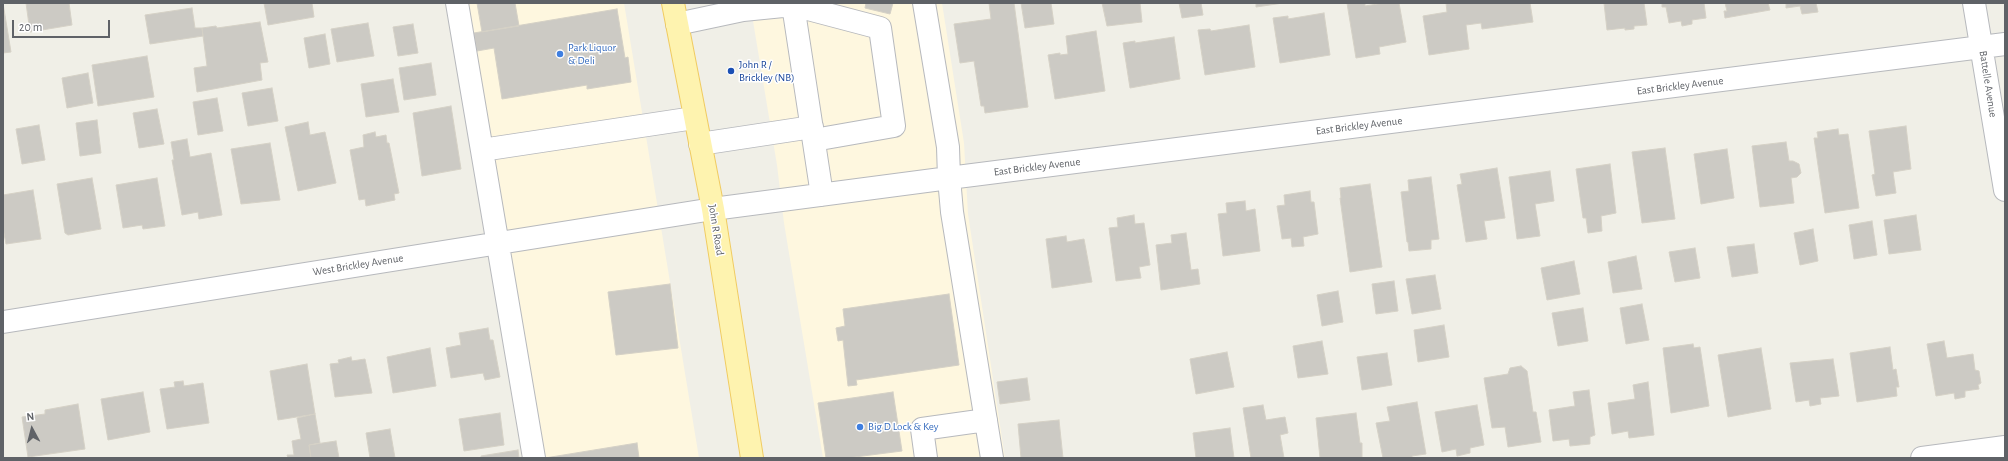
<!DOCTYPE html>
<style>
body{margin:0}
#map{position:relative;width:2008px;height:461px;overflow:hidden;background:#f0efe7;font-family:"Alegreya Sans",sans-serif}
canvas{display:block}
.frame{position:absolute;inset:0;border:4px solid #5f6267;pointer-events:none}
.north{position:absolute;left:12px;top:409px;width:40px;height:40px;-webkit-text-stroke:3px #fff;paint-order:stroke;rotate:353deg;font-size:11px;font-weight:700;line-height:16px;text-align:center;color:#5f6267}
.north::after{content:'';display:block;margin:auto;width:14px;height:18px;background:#5f6267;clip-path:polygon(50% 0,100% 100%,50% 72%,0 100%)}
.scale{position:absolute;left:12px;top:20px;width:98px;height:18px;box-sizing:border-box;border:2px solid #5f6267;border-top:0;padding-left:5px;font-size:12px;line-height:14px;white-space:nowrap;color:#5f6267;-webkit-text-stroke:3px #fff;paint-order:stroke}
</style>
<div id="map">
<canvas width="2008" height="461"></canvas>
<div class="frame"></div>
<div class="north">N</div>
<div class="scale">20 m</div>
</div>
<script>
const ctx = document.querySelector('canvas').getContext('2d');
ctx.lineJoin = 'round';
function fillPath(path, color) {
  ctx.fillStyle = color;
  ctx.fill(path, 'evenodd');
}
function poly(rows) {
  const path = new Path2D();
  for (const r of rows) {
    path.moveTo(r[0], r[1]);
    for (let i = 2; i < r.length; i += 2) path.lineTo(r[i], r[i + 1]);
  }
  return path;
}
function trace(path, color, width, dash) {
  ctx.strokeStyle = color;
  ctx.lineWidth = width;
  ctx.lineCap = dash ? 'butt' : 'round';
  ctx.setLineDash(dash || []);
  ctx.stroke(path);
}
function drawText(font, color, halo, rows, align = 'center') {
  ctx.font = font + ' "Alegreya Sans",sans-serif';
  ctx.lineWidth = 3;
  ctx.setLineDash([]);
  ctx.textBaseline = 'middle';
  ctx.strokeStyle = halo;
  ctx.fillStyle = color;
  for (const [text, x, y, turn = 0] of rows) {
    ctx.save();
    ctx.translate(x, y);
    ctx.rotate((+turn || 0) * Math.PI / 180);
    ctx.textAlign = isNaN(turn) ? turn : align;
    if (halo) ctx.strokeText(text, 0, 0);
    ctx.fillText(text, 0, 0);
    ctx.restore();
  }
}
fillPath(poly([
 [446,3,624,3,699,458,522,458],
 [750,3,942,3,964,143,968,214,1005,458,823,458,784,223,777,165]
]), '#fef7df');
const building = poly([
 [3,3,11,52,3,53,3,3],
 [26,3,69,3,72,25,30,32,26,3],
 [264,3,312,3,314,17,268,25,264,3],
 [477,3,515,3,519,26,482,32,477,3],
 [866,3,893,3,890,14,865,8,866,3],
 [989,3,1014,3,1028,107,985,113,984,106,981,106,974,61,960,63,954,24,991,19,989,3],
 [1021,3,1051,3,1054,24,1025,28,1021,3],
 [1102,3,1140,3,1142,22,1107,26,1102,3],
 [1179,3,1201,3,1203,15,1182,18,1179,3],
 [1256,3,1283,3,1256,7,1256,3],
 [1347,3,1365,3,1365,6,1384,3,1399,3,1406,42,1379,47,1380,54,1356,58,1347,3],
 [1446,3,1530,3,1533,22,1482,29,1481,23,1466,25,1469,49,1429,55,1423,16,1447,12,1446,3],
 [1604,3,1644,3,1647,25,1634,26,1634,29,1625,30,1625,28,1607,30,1604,3],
 [1662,3,1704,3,1706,18,1692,20,1692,24,1682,26,1681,21,1669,23,1666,7,1662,7,1662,3],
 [1725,3,1768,3,1770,10,1725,18,1724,11,1727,11,1725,3],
 [1786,3,1816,3,1818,12,1802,14,1800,6,1786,8,1786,3],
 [192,8,195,28,202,28,203,36,150,44,145,15,192,8],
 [617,9,625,58,628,57,631,82,587,89,587,85,502,99,494,48,477,51,474,33,617,9],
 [1324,13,1330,55,1280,63,1273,18,1288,16,1288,19,1324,13],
 [260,22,268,62,260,63,262,80,197,92,194,68,207,66,202,28,216,26,217,28,260,22],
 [368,23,374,56,337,62,331,29,368,23],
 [413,24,418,53,398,56,393,27,413,24],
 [1249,25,1255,67,1205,75,1198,30,1210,29,1211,31,1249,25],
 [1096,31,1105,91,1055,99,1048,55,1060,53,1060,55,1068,54,1066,36,1096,31],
 [325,34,330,64,309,68,304,38,325,34],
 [1174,37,1180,79,1130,88,1123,43,1135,41,1135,43,1174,37],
 [147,56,154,97,98,106,92,65,147,56],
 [431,63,436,95,404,100,399,68,431,63],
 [88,73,93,103,67,108,62,78,88,73],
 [393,79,399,112,366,117,361,84,393,79],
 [272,88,278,121,248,126,242,93,272,88],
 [217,98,223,131,198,135,193,102,217,98],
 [451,106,461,169,422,176,413,113,451,106],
 [157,109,164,144,139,148,133,113,157,109],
 [97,120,101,153,80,156,76,123,97,120],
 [308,122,310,135,325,132,336,183,298,191,285,127,308,122],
 [39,125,45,160,22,164,16,129,39,125],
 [1906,126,1911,169,1893,172,1896,193,1876,196,1872,175,1875,174,1869,131,1906,126],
 [1838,129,1839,135,1848,134,1859,208,1825,213,1814,138,1818,138,1817,132,1838,129],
 [375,132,376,137,386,135,387,143,389,143,399,193,394,194,395,200,366,206,365,199,359,200,350,150,364,147,363,135,375,132],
 [187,139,190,157,211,153,222,215,199,219,198,212,182,215,172,160,174,160,171,142,187,139],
 [1786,142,1789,161,1793,161,1799,164,1801,173,1797,177,1791,178,1794,203,1760,207,1752,146,1786,142],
 [270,143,280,200,241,204,231,149,270,143],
 [1665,148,1675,219,1642,223,1632,152,1665,148],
 [1727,149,1734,198,1701,204,1694,154,1727,149],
 [1610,164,1616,213,1601,216,1602,231,1588,233,1586,218,1583,218,1576,169,1610,164],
 [1497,168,1505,218,1484,221,1487,239,1466,242,1457,185,1462,184,1460,174,1497,168],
 [1550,171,1554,201,1535,204,1540,236,1517,239,1509,177,1550,171],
 [1431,177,1439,239,1431,240,1431,249,1409,251,1408,242,1407,242,1401,192,1409,191,1408,180,1431,177],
 [92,178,101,229,68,235,65,233,57,184,92,178],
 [157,178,165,226,143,229,142,225,123,228,116,185,157,178],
 [1370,184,1382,267,1350,272,1340,198,1341,198,1340,188,1370,184],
 [33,190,41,239,6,244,3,228,3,195,33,190],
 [1310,191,1311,202,1314,202,1318,234,1303,237,1304,246,1292,247,1291,238,1282,239,1277,206,1285,205,1284,195,1310,191],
 [1245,201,1246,211,1255,209,1260,251,1223,256,1218,214,1227,213,1226,203,1245,201],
 [1134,215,1135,224,1144,223,1150,265,1139,267,1141,278,1116,281,1109,228,1118,227,1117,218,1134,215],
 [1916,215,1921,250,1889,254,1884,220,1916,215],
 [1872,221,1877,255,1854,259,1849,225,1872,221],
 [1813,229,1818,261,1800,265,1794,233,1813,229],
 [1186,233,1191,270,1198,269,1200,284,1161,290,1156,245,1172,243,1171,235,1186,233],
 [1066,236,1067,242,1084,239,1092,282,1052,288,1046,239,1066,236],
 [1754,244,1758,273,1732,277,1727,247,1754,244],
 [1695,248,1700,278,1675,282,1669,252,1695,248],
 [1636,256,1642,289,1613,293,1608,262,1636,256],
 [1574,261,1580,294,1547,300,1541,268,1574,261],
 [1435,275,1441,309,1412,314,1406,279,1435,275],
 [1394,281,1398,311,1376,314,1372,284,1394,281],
 [670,284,678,348,616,355,608,292,670,284],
 [1338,291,1343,322,1322,326,1317,295,1338,291],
 [949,294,959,365,856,380,857,385,848,386,843,340,838,341,836,328,845,326,843,309,949,294],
 [1642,304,1649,340,1626,344,1620,308,1642,304],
 [1583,308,1588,341,1558,346,1552,313,1583,308],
 [1444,325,1449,357,1418,362,1414,330,1444,325],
 [488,328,490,340,493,340,500,377,485,380,483,373,451,378,446,348,461,345,459,333,488,328],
 [1322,341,1328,374,1298,378,1293,346,1322,341],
 [1944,341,1947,358,1973,354,1975,370,1979,371,1981,383,1978,385,1979,389,1965,391,1965,397,1955,399,1954,393,1936,396,1927,344,1944,341],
 [1693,344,1694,348,1700,347,1709,406,1671,413,1663,348,1693,344],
 [1890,347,1893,370,1896,369,1899,387,1896,387,1897,396,1857,402,1850,353,1890,347],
 [430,348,436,386,393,393,387,357,430,348],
 [1761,348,1771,409,1728,417,1718,355,1761,348],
 [1227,352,1234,387,1196,394,1190,359,1227,352],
 [1387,353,1392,385,1362,390,1357,357,1387,353],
 [351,357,352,361,365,359,372,393,335,397,330,364,339,363,338,360,351,357],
 [1833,359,1839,396,1820,398,1821,404,1810,406,1809,400,1796,402,1790,363,1833,359],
 [307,364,315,414,278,420,270,371,307,364],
 [1521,366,1527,371,1533,412,1536,412,1541,442,1508,447,1505,427,1492,428,1484,378,1508,374,1510,368,1521,366],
 [1027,378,1030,400,1000,404,997,382,1027,378],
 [183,381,184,386,203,383,209,423,167,429,160,389,175,387,174,382,183,381],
 [1648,382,1654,435,1629,438,1628,431,1612,434,1608,403,1635,399,1633,385,1648,382],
 [1589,390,1595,435,1590,437,1590,444,1570,446,1569,439,1553,441,1549,410,1575,406,1573,392,1589,390],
 [143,392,150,432,108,440,101,399,143,392],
 [893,392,902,451,847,458,826,458,818,403,893,392],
 [1417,402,1426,454,1412,456,1412,458,1383,458,1376,423,1390,421,1387,407,1417,402],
 [78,404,85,449,28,457,22,417,45,414,45,410,78,404],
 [1263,405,1266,420,1285,417,1288,433,1280,435,1284,458,1251,458,1243,408,1263,405],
 [1477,405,1484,445,1470,448,1470,453,1457,456,1456,449,1442,452,1435,412,1477,405],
 [500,413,504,445,464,451,459,419,500,413],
 [1356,413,1360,443,1362,443,1362,458,1320,458,1316,418,1356,413],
 [315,414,320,443,309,445,311,458,288,458,287,455,294,455,292,441,301,439,297,418,315,414],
 [1059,420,1063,458,1021,458,1018,424,1059,420],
 [1230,428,1234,458,1196,458,1193,433,1230,428],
 [390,429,395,458,370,458,366,433,390,429],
 [336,441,339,458,311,458,309,445,336,441],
 [637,443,639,458,545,458,637,443],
 [518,450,519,458,481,458,481,456,518,450]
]);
fillPath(building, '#cccac4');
trace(building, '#d5d1c6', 1);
const minor = poly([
 [457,3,534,458],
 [924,3,948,147,949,178,952,212,992,458],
 [1974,3,2005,190],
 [793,5,880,28,894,126,814,140],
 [677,24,743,10,793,5,822,195],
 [700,144,812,127],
 [482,150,694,118],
 [3,322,713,209,949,178,2005,44],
 [926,458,922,429,986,420],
 [1922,458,2005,447]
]);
const major = poly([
 [673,3,713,209,752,458]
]);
trace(minor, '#b7b9bd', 24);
trace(major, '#f0cb61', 24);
trace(minor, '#fff', 22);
trace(major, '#fef3af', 22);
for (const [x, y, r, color] of [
 [560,54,4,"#3f7fe0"],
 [731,71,4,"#1a4fb4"],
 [860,427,4,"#3f7fe0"]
]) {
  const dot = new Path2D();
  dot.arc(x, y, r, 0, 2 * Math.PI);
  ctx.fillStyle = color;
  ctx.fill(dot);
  trace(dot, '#fff', 1.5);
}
drawText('11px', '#366cbe', '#fff', [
 ["Park Liquor",568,48],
 ["& Deli",568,61],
 ["Big D Lock & Key",868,427]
], 'left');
drawText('11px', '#164399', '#fff', [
 ["John R /",739,65],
 ["Brickley (NB)",739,78]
], 'left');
drawText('11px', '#5f6267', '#fff', [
 ["Battelle Avenue",1988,84,81],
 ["East Brickley Avenue",1680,86,-7],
 ["East Brickley Avenue",1359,126,-7],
 ["East Brickley Avenue",1037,167,-7],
 ["John R Road",716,230,81],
 ["West Brickley Avenue",358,265,-9]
]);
</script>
